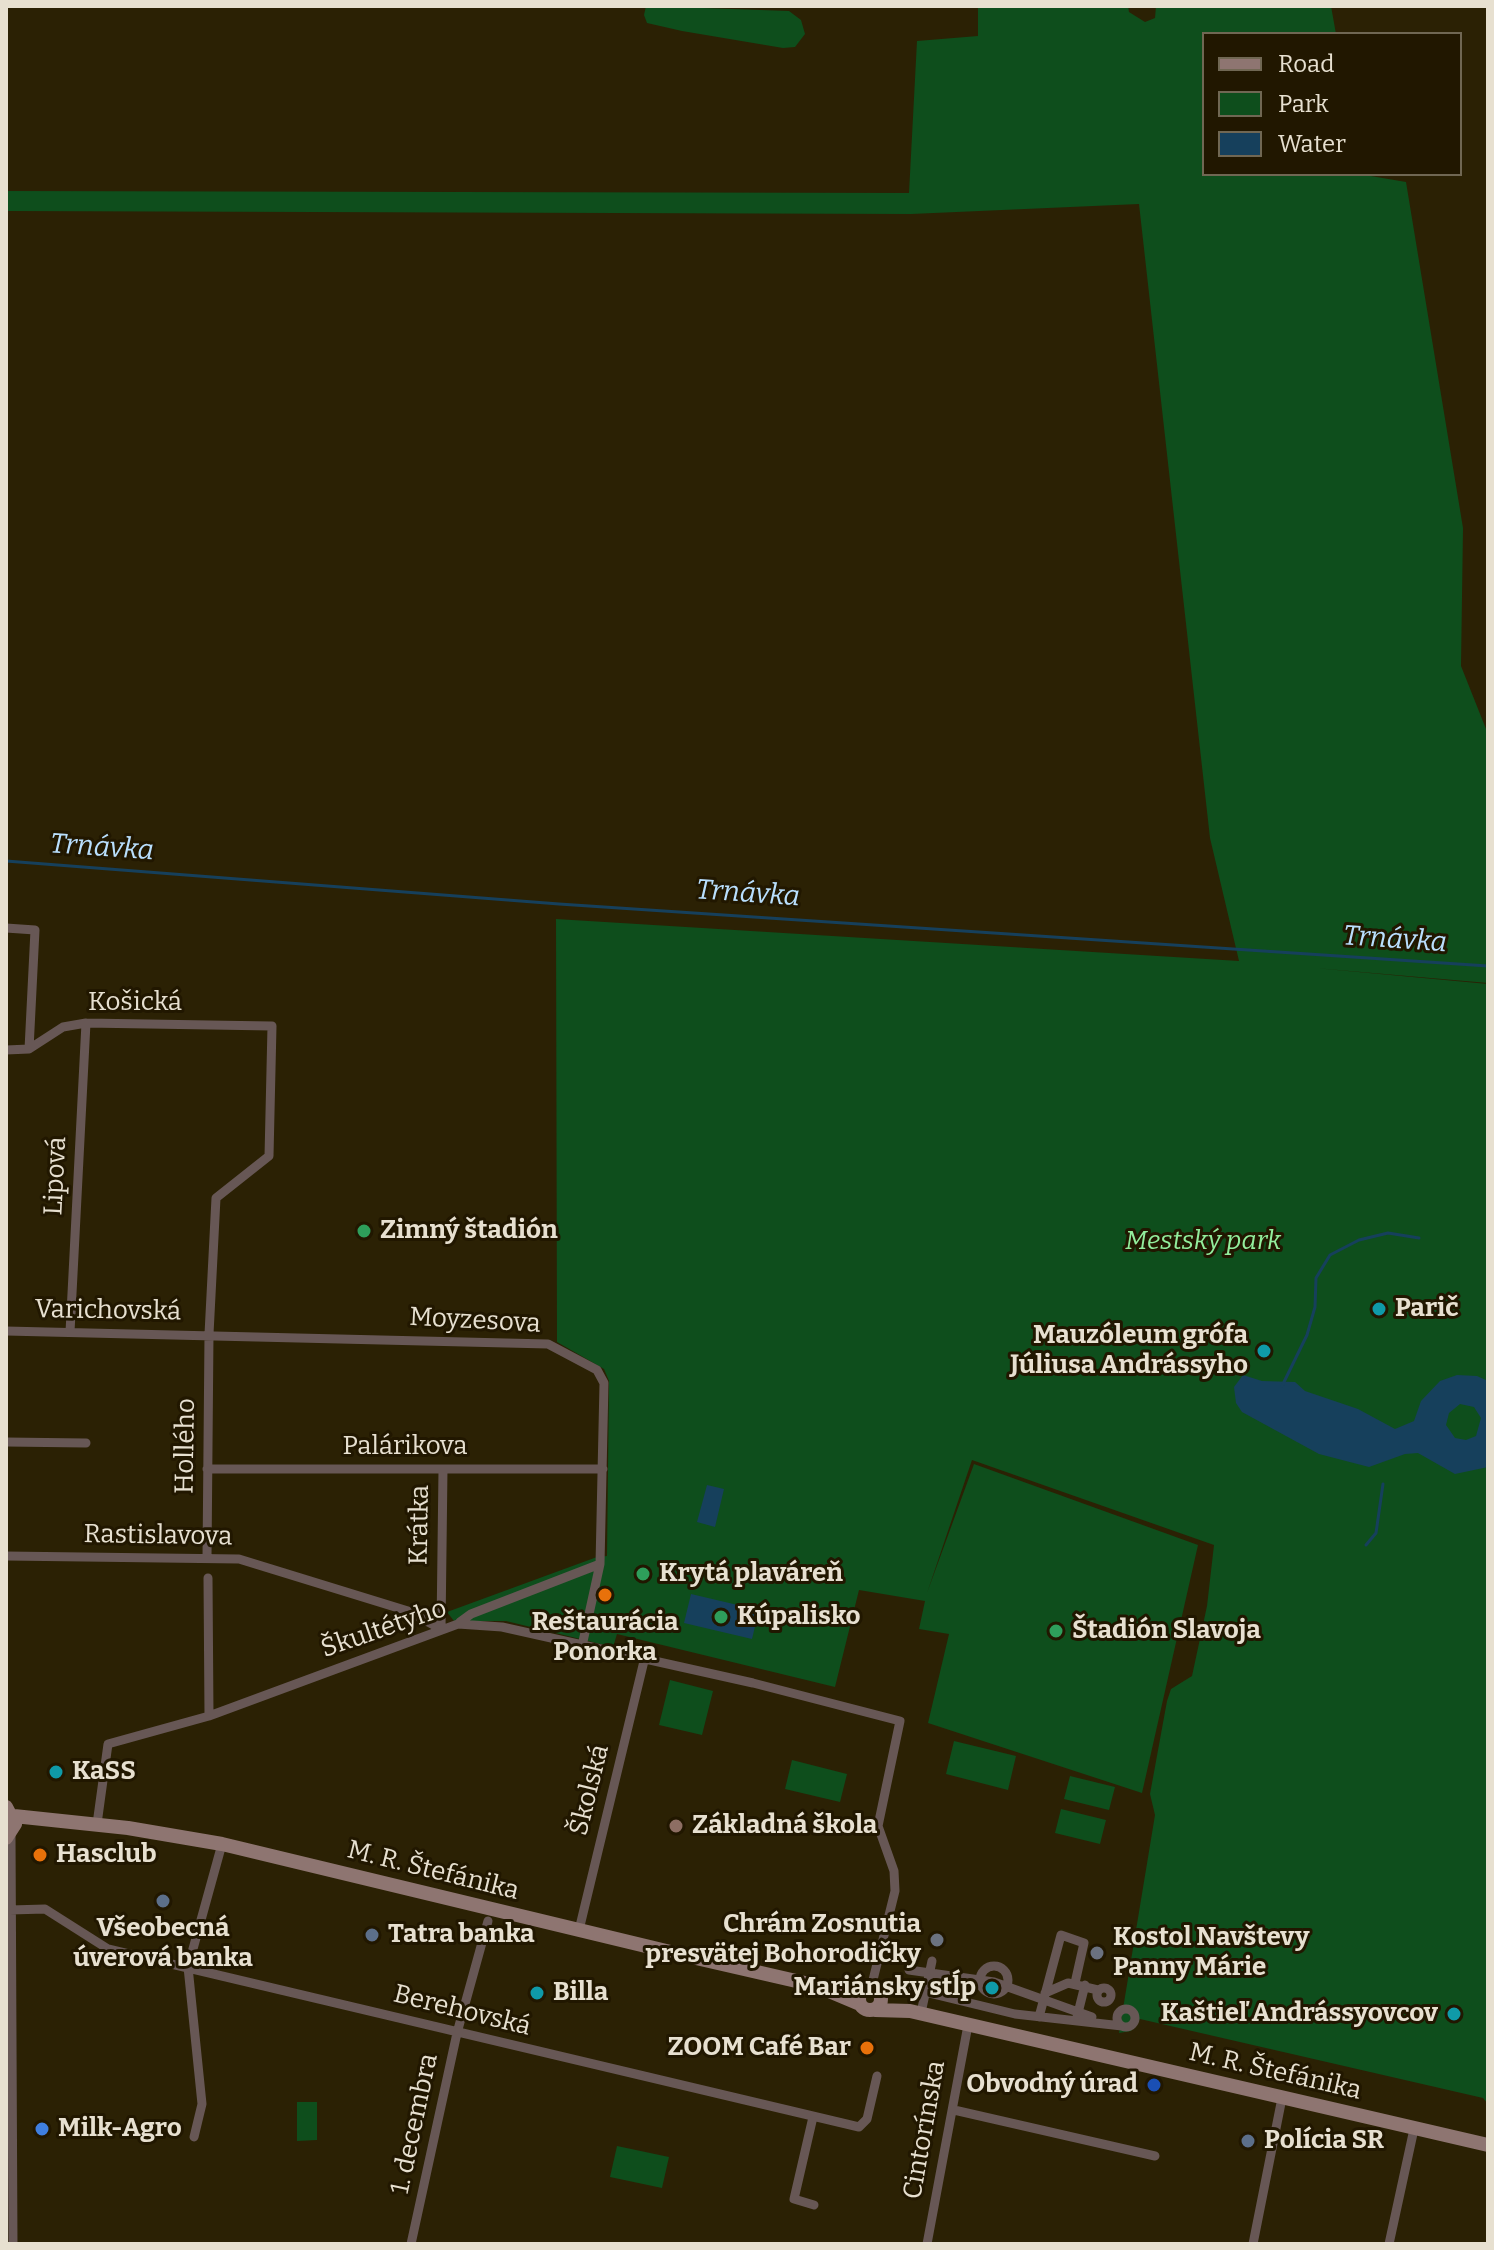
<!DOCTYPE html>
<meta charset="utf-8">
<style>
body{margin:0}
#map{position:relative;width:1494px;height:2250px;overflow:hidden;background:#2b2104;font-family:Bitter,serif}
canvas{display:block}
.frame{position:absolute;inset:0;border:8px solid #e7e0d0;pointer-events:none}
.legend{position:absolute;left:1202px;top:32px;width:260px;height:144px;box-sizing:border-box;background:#211700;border:2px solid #706753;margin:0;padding:10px 14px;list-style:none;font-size:24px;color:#e7e0d0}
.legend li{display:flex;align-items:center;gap:16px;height:40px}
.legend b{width:40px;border:2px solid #706753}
</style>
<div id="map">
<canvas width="1494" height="2250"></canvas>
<div class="frame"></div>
<ul class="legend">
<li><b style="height:10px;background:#8e7571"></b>Road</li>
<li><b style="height:22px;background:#0e4e1c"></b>Park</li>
<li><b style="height:22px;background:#16405c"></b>Water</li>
</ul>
</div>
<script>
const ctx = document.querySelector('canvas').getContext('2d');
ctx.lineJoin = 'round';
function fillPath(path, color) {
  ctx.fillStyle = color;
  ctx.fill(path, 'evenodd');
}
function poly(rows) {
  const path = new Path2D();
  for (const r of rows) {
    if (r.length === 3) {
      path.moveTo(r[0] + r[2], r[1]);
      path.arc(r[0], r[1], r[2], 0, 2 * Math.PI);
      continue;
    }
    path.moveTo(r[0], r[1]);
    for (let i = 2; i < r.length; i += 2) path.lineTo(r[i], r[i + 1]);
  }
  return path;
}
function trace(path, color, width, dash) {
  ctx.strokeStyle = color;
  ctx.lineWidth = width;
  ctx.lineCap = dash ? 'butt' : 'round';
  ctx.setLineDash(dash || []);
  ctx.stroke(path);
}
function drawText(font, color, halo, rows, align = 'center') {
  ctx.font = font + ' Bitter,serif';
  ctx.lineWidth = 6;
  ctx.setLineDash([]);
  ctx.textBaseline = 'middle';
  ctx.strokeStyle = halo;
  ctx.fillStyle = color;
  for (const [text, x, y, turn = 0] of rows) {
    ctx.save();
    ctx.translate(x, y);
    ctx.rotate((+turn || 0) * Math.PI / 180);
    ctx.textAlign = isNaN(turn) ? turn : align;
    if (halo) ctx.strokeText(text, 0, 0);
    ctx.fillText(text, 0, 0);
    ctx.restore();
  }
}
fillPath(poly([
 [646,6,789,11,801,20,805,34,795,47,783,48,682,31,647,23,644,15],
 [978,6,1128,6,1129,12,1145,22,1155,18,1156,6,1331,6,1336,34,1204,34,1204,174,1359,174,1406,182,1463,528,1461,666,1488,734,1488,983,1315,968,1488,984,1488,2104,1483,2098,1140,2019,1131,2031,1119,2033,1155,1815,1150,1794,1167,1701,1171,1689,1192,1676,1207,1606,1214,1545,972,1460,927,1593,974,1464,1198,1545,1142,1793,928,1723,949,1634,919,1629,925,1601,859,1590,835,1687,617,1634,613,1647,506,1621,454,1621,447,1612,597,1557,607,1556,609,1381,604,1369,557,1342,556,919,1239,961,1210,838,1139,204,911,214,6,211,6,191,909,193,917,41,978,36],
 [670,1680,713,1691,702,1735,659,1725],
 [954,1741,1016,1756,1008,1790,946,1774],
 [792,1760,847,1774,840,1802,785,1789],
 [1070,1776,1115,1787,1109,1810,1064,1799],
 [1061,1809,1106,1820,1100,1844,1055,1833],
 [297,2102,317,2102,317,2140,297,2141],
 [617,2146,669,2157,662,2188,610,2177]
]), '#0e4e1c');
fillPath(poly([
 [1243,1375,1262,1381,1295,1382,1305,1391,1358,1409,1395,1429,1414,1421,1421,1401,1440,1381,1457,1375,1477,1376,1488,1381,1488,1467,1455,1474,1418,1453,1405,1454,1369,1467,1319,1454,1242,1412,1236,1403,1234,1387],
 [1460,1404,1474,1407,1481,1418,1476,1436,1466,1440,1455,1438,1446,1425,1449,1413],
 [707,1485,724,1489,715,1527,697,1522],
 [691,1594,759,1610,752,1639,684,1623]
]), '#16405c');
trace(poly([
 [6,861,559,904,1488,966],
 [1282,1386,1307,1335,1315,1307,1316,1278,1330,1255,1359,1240,1388,1233,1419,1238],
 [1366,1545,1376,1533,1383,1484]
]), '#16405c', 3);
trace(poly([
 [6,928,35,930,29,1049],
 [6,1050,29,1049,63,1027,86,1023,272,1026,269,1156,216,1198,209,1334,207,1558],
 [6,1331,548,1344,597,1370,604,1383,600,1564,582,1646],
 [70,1332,86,1023],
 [6,1442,86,1443],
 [207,1469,603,1469],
 [6,1556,239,1559,408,1611,441,1629],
 [208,1578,209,1716],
 [460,1622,471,1614,600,1564],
 [441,1629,443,1469],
 [97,1824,108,1744,209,1716,458,1624,502,1627,753,1683,900,1721,878,1826,894,1871,895,1891,871,1988],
 [11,1834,13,2244],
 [10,1910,45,1909,108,1949,859,2127,867,2119,877,2076],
 [579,1930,644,1661],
 [994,1980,14],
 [909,1970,994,1982,1092,2017],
 [896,1985,1015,2014,1122,2026],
 [1104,1995,7],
 [1045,1993,1068,1983,1098,1990],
 [1126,2018,9],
 [921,2013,932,1961],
 [1039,2017,1061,1935,1084,1943,1075,1983],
 [1077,2017,1085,1985],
 [954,2110,1155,2156],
 [813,2117,794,2199,814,2205],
 [194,2137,202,2104,188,1967,222,1844],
 [411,2244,457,2033,488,1921],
 [927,2244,968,2025],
 [1253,2244,1282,2098],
 [1389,2244,1414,2129]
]), '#675755', 9);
trace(poly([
 [6,1807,15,1824,6,1838],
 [14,1816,128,1828,222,1844,683,1955,818,1986,863,1990],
 [870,1999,11],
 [822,1988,860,2004],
 [875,2010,910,2011,1488,2145]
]), '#8e7571', 14);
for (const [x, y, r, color] of [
 [364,1231,8,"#2e9e5b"],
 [1379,1309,8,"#0f9aa8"],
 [1264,1351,8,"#0f9aa8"],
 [643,1574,8,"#2e9e5b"],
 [605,1595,8,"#e8710a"],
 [721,1617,8,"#2e9e5b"],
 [1056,1631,8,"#2e9e5b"],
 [56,1772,8,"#0f9aa8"],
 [676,1826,8,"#8d6e63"],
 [40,1855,8,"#e8710a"],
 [163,1901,8,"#5c6f8a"],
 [372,1935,8,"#5c6f8a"],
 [937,1940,8,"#6b7280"],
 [1097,1953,8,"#6b7280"],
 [992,1988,8,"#0f9aa8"],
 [537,1993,8,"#0f9aa8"],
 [1454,2014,8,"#0f9aa8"],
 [867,2048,8,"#e8710a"],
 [1154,2085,8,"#1a4fb4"],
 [42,2129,8,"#3f7fe0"],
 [1248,2141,8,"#5c6f8a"]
]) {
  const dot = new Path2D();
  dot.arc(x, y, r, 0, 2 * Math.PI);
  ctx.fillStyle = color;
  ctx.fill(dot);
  trace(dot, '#211700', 3);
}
drawText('26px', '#e7e0d0', '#211700', [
 ["Košická",135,1003],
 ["Lipová",56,1176,-87],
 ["Varichovská",108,1311,1],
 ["Moyzesova",475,1321,3],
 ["Hollého",186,1446,-89],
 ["Palárikova",405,1447],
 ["Krátka",420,1525,-89],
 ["Rastislavova",158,1536,1],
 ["Škultétyho",384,1629,-19],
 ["Školská",590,1790,-76],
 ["M. R. Štefánika",433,1871,14],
 ["Berehovská",462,2011,14],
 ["M. R. Štefánika",1275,2072,13],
 ["1. decembra",415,2124,-78],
 ["Cintorínska",925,2130,-80]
]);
drawText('bold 26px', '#e7e0d0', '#211700', [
 ["Zimný štadión",380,1231],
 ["Parič",1395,1309],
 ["Mauzóleum grófa",1248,1336,"right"],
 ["Júliusa Andrássyho",1248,1366,"right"],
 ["Krytá plaváreň",659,1574],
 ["Kúpalisko",737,1617],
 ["Reštaurácia",605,1623,"center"],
 ["Ponorka",605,1653,"center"],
 ["Štadión Slavoja",1072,1631],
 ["KaSS",72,1772],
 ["Základná škola",692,1826],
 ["Hasclub",56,1855],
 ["Chrám Zosnutia",921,1925,"right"],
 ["presvätej Bohorodičky",921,1955,"right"],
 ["Všeobecná",163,1929,"center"],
 ["úverová banka",163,1959,"center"],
 ["Tatra banka",388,1935],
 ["Kostol Navštevy",1113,1938],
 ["Panny Márie",1113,1968],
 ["Mariánsky stĺp",976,1988,"right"],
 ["Billa",553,1993],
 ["Kaštieľ Andrássyovcov",1438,2014,"right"],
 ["ZOOM Café Bar",851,2048,"right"],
 ["Obvodný úrad",1138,2085,"right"],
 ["Milk-Agro",58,2129],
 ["Polícia SR",1264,2141]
], 'left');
drawText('italic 26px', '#92ee9c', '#211700', [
 ["Mestský park",1203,1242]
]);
drawText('italic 28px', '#b9dffd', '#211700', [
 ["Trnávka",102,848,4],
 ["Trnávka",748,894,4],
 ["Trnávka",1395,940,4]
]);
</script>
